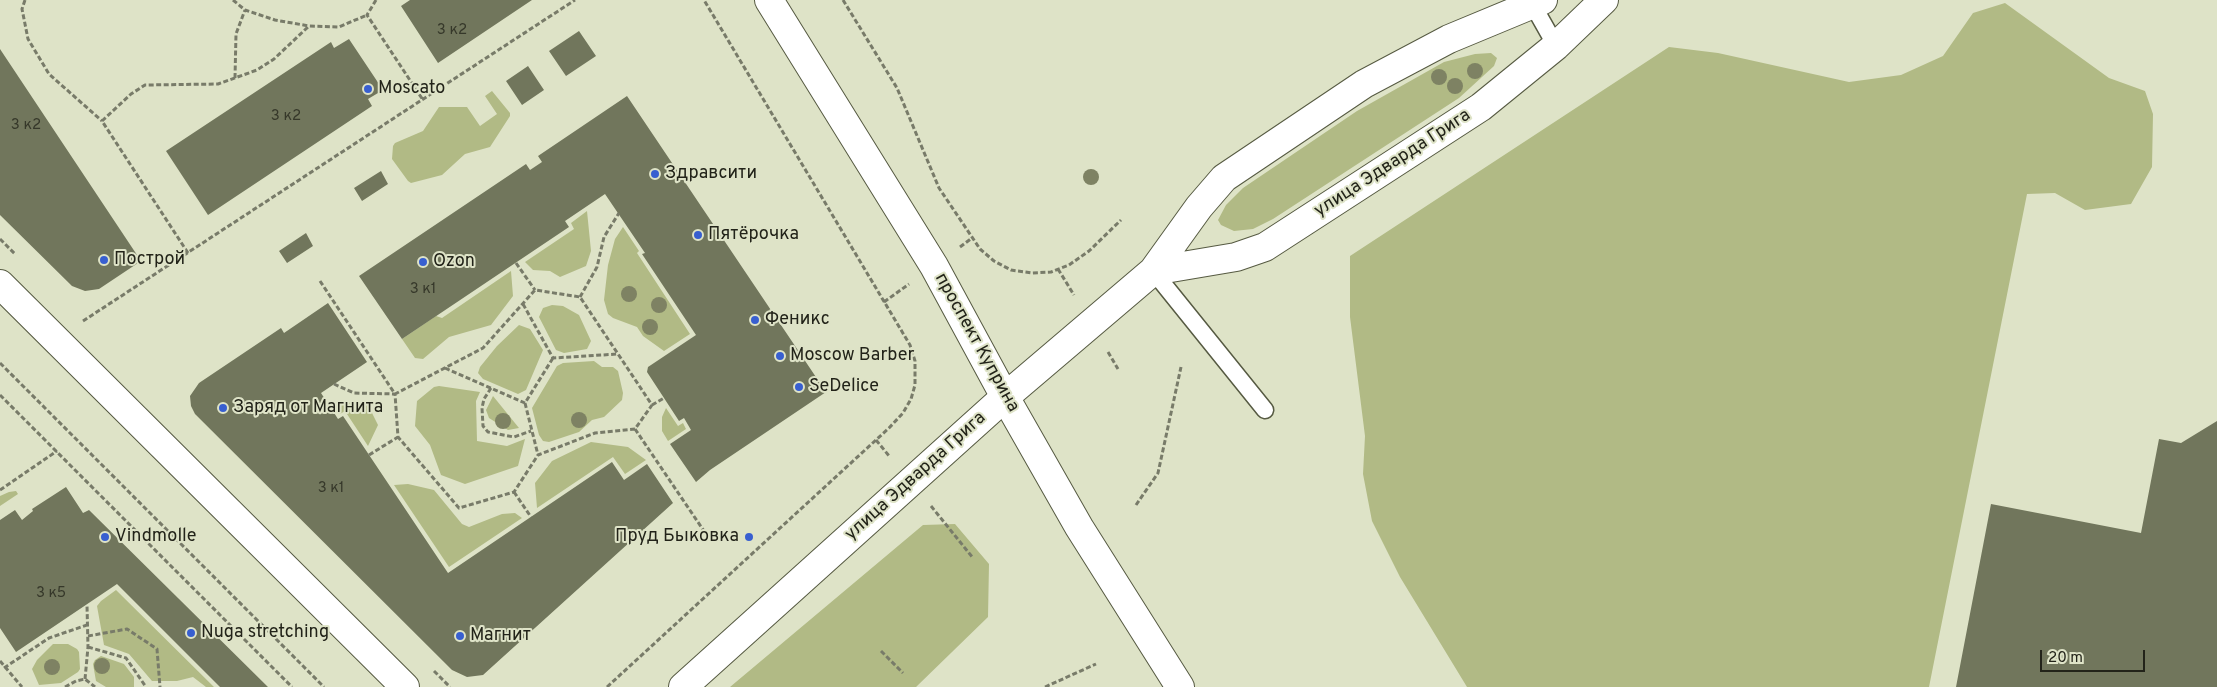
<!DOCTYPE html>
<meta charset="utf-8">
<style>
body{margin:0}
#map{position:relative;width:2217px;height:687px;overflow:hidden;background:#dee3c7;font-family:Overpass,sans-serif}
canvas{display:block}
.scale{position:absolute;left:2040px;top:650px;width:105px;height:22px;box-sizing:border-box;border:2px solid #222319;border-top:0;padding-left:6px;font-size:15px;line-height:18px;white-space:nowrap;color:#222319;-webkit-text-stroke:4px #dee3c7;paint-order:stroke}
</style>
<div id="map">
<canvas width="2217" height="687"></canvas>
<div class="scale">20 m</div>
</div>
<script>
const ctx = document.querySelector('canvas').getContext('2d');
ctx.lineJoin = 'round';
function fillPath(path, color) {
  ctx.fillStyle = color;
  ctx.fill(path, 'evenodd');
}
function poly(rows) {
  const path = new Path2D();
  for (const r of rows) {
    path.moveTo(r[0], r[1]);
    for (let i = 2; i < r.length; i += 2) path.lineTo(r[i], r[i + 1]);
  }
  return path;
}
function trace(path, color, width, dash) {
  ctx.strokeStyle = color;
  ctx.lineWidth = width;
  ctx.lineCap = dash ? 'butt' : 'round';
  ctx.setLineDash(dash || []);
  ctx.stroke(path);
}
function drawText(font, color, halo, rows, align = 'center') {
  ctx.font = font + ' Overpass,sans-serif';
  ctx.lineWidth = 4;
  ctx.setLineDash([]);
  ctx.textBaseline = 'middle';
  ctx.strokeStyle = halo;
  ctx.fillStyle = color;
  for (const [text, x, y, turn = 0] of rows) {
    ctx.save();
    ctx.translate(x, y);
    ctx.rotate((+turn || 0) * Math.PI / 180);
    ctx.textAlign = isNaN(turn) ? turn : align;
    if (halo) ctx.strokeText(text, 0, 0);
    ctx.fillText(text, 0, 0);
    ctx.restore();
  }
}
fillPath(poly([
 [2005,3,2109,78,2145,91,2153,114,2152,167,2131,204,2085,210,2055,193,2027,194,1929,687,1467,687,1400,577,1372,521,1363,474,1365,436,1350,317,1350,256,1669,47,1718,53,1849,82,1901,75,1943,56,1973,13],
 [1491,53,1497,58,1494,66,1459,98,1273,219,1253,229,1234,231,1221,225,1218,220,1226,205,1243,188,1357,111,1444,62,1475,54],
 [492,91,510,113,510,116,490,147,465,154,442,175,411,183,408,181,392,159,393,146,395,143,423,131,439,107,467,107,480,126,497,114,485,96],
 [587,211,591,251,586,266,560,277,550,271,533,270,525,262,574,229,571,223],
 [623,227,639,251,637,253,690,334,664,351,643,336,637,327,613,318,608,314,604,300,608,265,615,239],
 [511,271,513,296,491,325,449,337,423,359,415,358,402,339,436,316,442,318],
 [552,305,563,306,579,315,591,341,587,349,564,353,556,350,539,317,543,308],
 [519,325,530,329,543,350,526,390,518,394,483,379,478,373,480,367,497,346],
 [594,361,602,367,613,367,618,371,623,393,622,400,604,417,592,420,579,432,549,442,543,441,539,435,532,408,557,366,563,363],
 [439,386,480,392,476,401,477,441,507,446,525,439,518,466,465,484,441,475,430,445,415,426,417,401,434,387],
 [493,396,519,428,508,430,489,418,486,410],
 [332,402,363,403,369,407,378,425,368,446,345,411,340,414],
 [666,408,678,426,683,423,686,429,668,441,662,431,662,417],
 [591,442,628,447,646,460,625,474,613,457,537,508,535,483,552,461],
 [408,484,434,490,462,524,469,527,502,514,515,513,522,518,449,567,394,485],
 [9,492,16,491,18,494,0,506,0,496],
 [955,524,989,564,988,617,916,687,730,687,923,525],
 [116,590,214,687,206,687,193,677,177,681,152,681,129,654,104,645,97,606,101,601],
 [53,644,68,644,77,649,79,652,80,669,78,672,61,683,39,685,32,669,37,660],
 [101,656,124,664,134,677,134,687,106,687,96,681,93,664,95,660]
]), '#b1ba85');
fillPath(poly([
 [410,0,532,0,438,63,401,6],
 [579,31,596,56,566,76,549,51],
 [349,39,383,90,368,99,372,106,208,215,166,151,331,42,334,48],
 [0,49,141,261,99,289,85,291,72,286,0,215],
 [528,66,544,90,522,105,506,81],
 [627,96,826,392,710,470,696,482,670,444,691,430,684,418,679,421,647,372,648,367,696,335,642,254,645,253,605,194,565,221,569,227,402,339,359,276,526,164,530,170,542,162,538,156],
 [381,171,388,184,362,201,354,188],
 [306,233,313,246,287,263,279,251],
 [328,303,367,362,321,393,338,419,343,416,448,573,612,462,624,480,647,464,673,503,483,675,467,677,452,670,195,414,191,406,190,396,199,383,281,328,284,333],
 [2217,421,2217,687,1956,687,1991,504,2141,533,2159,439,2181,443],
 [66,487,83,513,89,510,268,687,220,687,117,584,16,652,0,628,0,520,15,510,22,520,33,511,32,509]
]), '#71765c');
const service = poly([
 [1530,0,1556,46],
 [1153,271,1265,410]
]);
const minor = poly([
 [0,284,405,687],
 [1005,397,1079,527,1180,687]
]);
const tertiary = poly([
 [769,0,934,266,1005,397],
 [1153,271,1236,257,1265,247,1481,107,1556,46,1604,0],
 [683,687,1005,397,1153,271,1199,207,1224,178,1364,84,1449,39,1543,0]
]);
trace(service, '#565a42', 19);
trace(minor, '#565a42', 30);
trace(tertiary, '#565a42', 30);
trace(poly([
 [25,0,22,9,28,39,49,74,102,121],
 [233,0,245,10,275,20,309,26],
 [376,0,367,15,423,100],
 [843,0,897,88,939,188,980,249,994,261,1011,270,1032,273,1051,272,1069,265,1089,251,1121,220],
 [235,78,236,34,245,10],
 [0,239,15,254],
 [960,247,972,238],
 [188,253,102,121,131,94,145,85,218,84,257,70,274,59,309,26,339,27,367,15],
 [516,263,535,290],
 [1058,269,1074,295],
 [320,281,395,394,483,348,535,290,580,297,652,405,635,429,595,433,538,455,514,492,459,508,398,437,395,394,354,393,334,384],
 [580,297,597,267,604,237,619,213],
 [884,302,909,284],
 [523,304,553,358,618,354],
 [83,321,575,0],
 [1108,352,1118,369],
 [0,363,324,687],
 [445,368,525,403,553,358],
 [491,388,484,399,482,408,483,426,488,432,514,437,531,431],
 [0,395,292,687],
 [525,403,538,455],
 [652,405,664,398],
 [635,429,708,537],
 [876,440,890,457],
 [369,455,398,437],
 [0,490,57,451],
 [514,492,531,517],
 [1136,505,1158,473,1181,367],
 [931,506,973,558],
 [88,636,127,629,157,649,160,687],
 [88,647,126,658,146,687],
 [881,651,903,673],
 [0,661,22,687],
 [4,668,49,638,87,625],
 [434,671,450,687],
 [85,679,88,647,87,605],
 [65,687,76,681,85,679,95,687],
 [607,687,889,428,903,413,911,399,915,385,915,361,910,345,704,0],
 [1045,687,1096,664]
]), '#787b69', 3, [5, 2.5]);
trace(service, '#fff', 16);
trace(minor, '#fff', 28);
trace(tertiary, '#fff', 28);
ctx.fillStyle = '#7e8263';
for (const [x, y] of [
 [1475,71],
 [1439,77],
 [1455,86],
 [1091,177],
 [629,294],
 [659,305],
 [650,327],
 [579,420],
 [503,421],
 [102,666],
 [52,667]
]) {
  ctx.beginPath();
  ctx.arc(x, y, 8, 0, 2 * Math.PI);
  ctx.fill();
}
for (const [x, y, r, color] of [
 [368,89,5,"#385fd0"],
 [655,174,5,"#385fd0"],
 [698,235,5,"#385fd0"],
 [104,260,5,"#385fd0"],
 [423,262,5,"#385fd0"],
 [755,320,5,"#385fd0"],
 [780,356,5,"#385fd0"],
 [799,387,5,"#385fd0"],
 [223,408,5,"#385fd0"],
 [105,537,5,"#385fd0"],
 [749,537,5,"#385fd0"],
 [191,633,5,"#385fd0"],
 [460,636,5,"#385fd0"]
]) {
  const dot = new Path2D();
  dot.arc(x, y, r, 0, 2 * Math.PI);
  ctx.fillStyle = color;
  ctx.fill(dot);
  trace(dot, '#dee3c7', 2);
}
drawText('15px', '#36382a', null, [
 ["3 к2",452,31],
 ["3 к2",286,117],
 ["3 к2",26,126],
 ["3 к1",423,290],
 ["3 к1",331,489],
 ["3 к5",51,594]
]);
drawText('18px', '#222319', '#dee3c7', [
 ["Moscato",378,89],
 ["Здравсити",665,174],
 ["Пятёрочка",708,235],
 ["Построй",114,260],
 ["Ozon",433,262],
 ["Феникс",765,320],
 ["Moscow Barber",790,356],
 ["SeDelice",809,387],
 ["Заряд от Магнита",233,408],
 ["Vindmolle",115,537],
 ["Пруд Быковка",739,537,"right"],
 ["Nuga stretching",201,633],
 ["Магнит",470,636]
], 'left');
drawText('18px', '#222319', '#dee3c7', [
 ["улица Эдварда Грига",1393,164,-33],
 ["проспект Куприна",976,343,61],
 ["улица Эдварда Грига",916,477,-42]
]);
</script>
